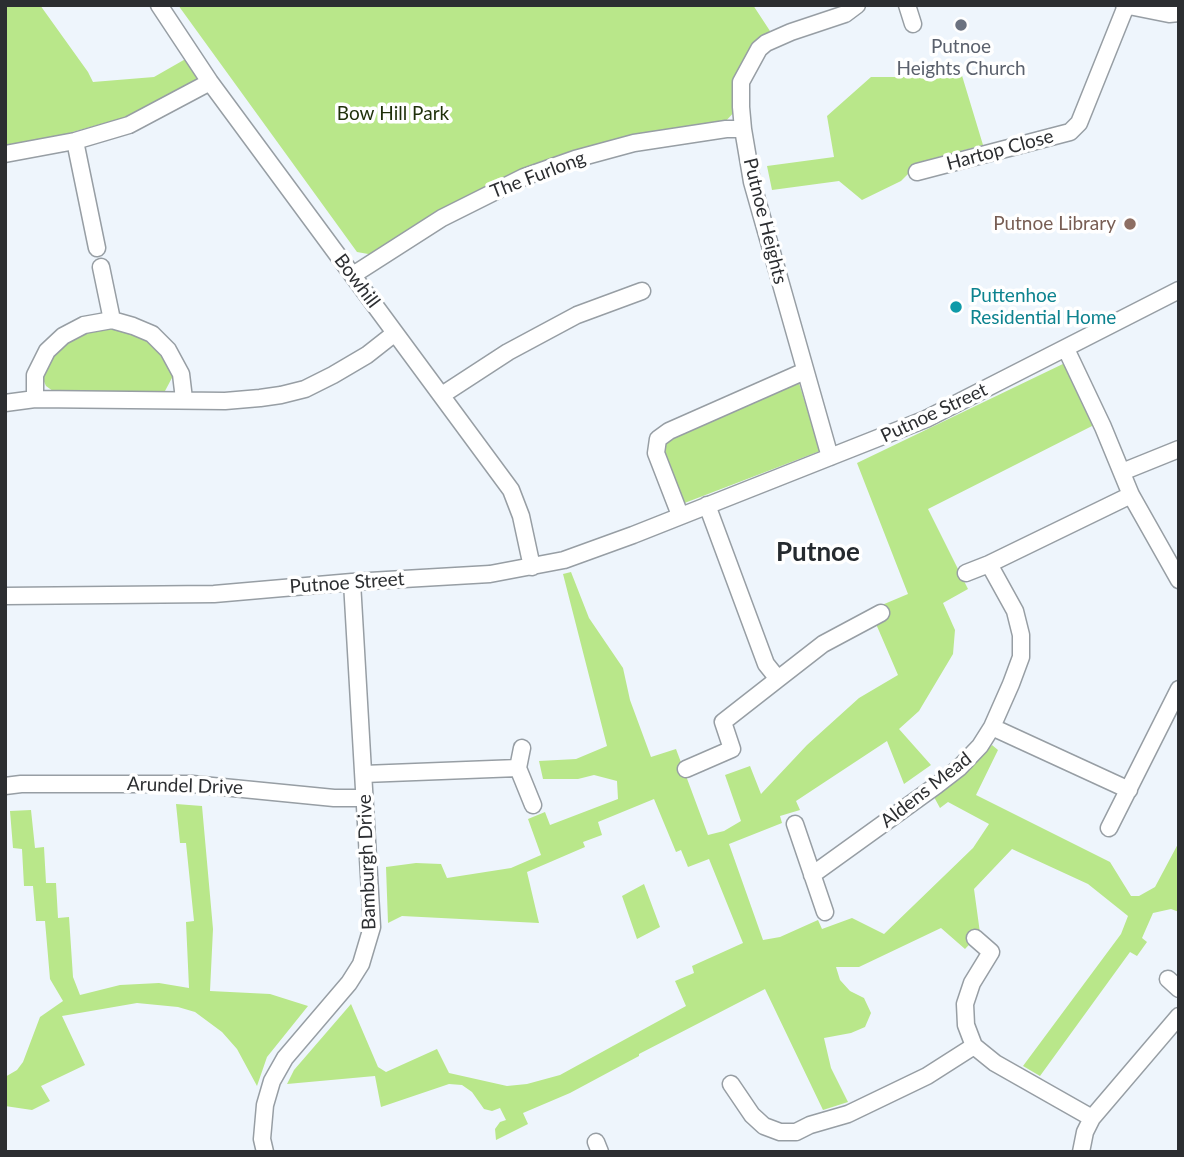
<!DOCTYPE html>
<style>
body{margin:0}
#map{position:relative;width:1184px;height:1157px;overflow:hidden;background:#eef5fc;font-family:Lato,sans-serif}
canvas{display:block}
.frame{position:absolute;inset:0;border:7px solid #2c2e31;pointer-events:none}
</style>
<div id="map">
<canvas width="1184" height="1157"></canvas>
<div class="frame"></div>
</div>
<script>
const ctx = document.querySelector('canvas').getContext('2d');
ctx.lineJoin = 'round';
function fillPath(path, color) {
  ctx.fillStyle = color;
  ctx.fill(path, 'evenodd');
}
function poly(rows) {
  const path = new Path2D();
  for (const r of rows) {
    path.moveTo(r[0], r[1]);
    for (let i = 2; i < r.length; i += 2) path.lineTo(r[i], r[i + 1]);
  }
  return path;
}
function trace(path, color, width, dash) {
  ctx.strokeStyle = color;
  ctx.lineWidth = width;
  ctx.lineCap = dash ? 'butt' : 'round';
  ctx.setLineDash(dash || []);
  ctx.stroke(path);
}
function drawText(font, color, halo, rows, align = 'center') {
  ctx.font = font + ' Lato,sans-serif';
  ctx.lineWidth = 7;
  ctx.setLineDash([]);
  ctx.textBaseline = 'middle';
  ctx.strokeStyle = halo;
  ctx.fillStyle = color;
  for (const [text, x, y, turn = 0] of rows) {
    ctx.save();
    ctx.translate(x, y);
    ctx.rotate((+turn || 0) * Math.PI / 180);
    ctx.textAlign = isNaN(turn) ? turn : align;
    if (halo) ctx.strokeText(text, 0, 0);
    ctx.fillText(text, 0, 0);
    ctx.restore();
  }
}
fillPath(poly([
 [5,5,40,5,88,72,93,82,154,77,189,57,200,78,140,113,62,135,5,145],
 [178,5,753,5,770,31,755,43,741,64,735,89,737,109,724,123,625,139,374,255,357,252],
 [960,69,983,145,920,162,901,181,862,200,839,181,772,190,767,166,834,157,827,116,871,77,925,77],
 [109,328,130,331,149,340,164,355,174,374,165,391,151,395,57,394,46,386,41,375,49,357,65,341,83,332],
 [1067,362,1096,424,928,509,968,589,943,603,955,630,953,654,919,711,899,729,931,765,904,784,887,741,796,801,800,810,780,816,782,823,729,844,763,940,780,937,818,920,822,929,852,918,884,934,973,848,989,824,948,802,940,808,934,797,965,773,992,745,998,750,976,795,1110,862,1131,896,1139,896,1155,887,1179,842,1179,912,1171,909,1153,913,1142,938,1147,942,1137,956,1130,952,1040,1076,1023,1066,1121,934,1128,916,1088,884,1012,849,974,889,980,933,965,949,941,928,859,967,836,967,840,980,850,991,864,998,871,1013,865,1027,851,1033,824,1038,831,1068,848,1102,823,1110,765,989,639,1054,639,1056,570,1093,523,1113,528,1124,496,1140,495,1129,500,1122,506,1120,500,1108,492,1111,484,1109,472,1092,462,1085,449,1084,381,1107,375,1076,287,1084,294,1070,351,1004,378,1067,386,1072,437,1049,449,1073,507,1086,527,1084,560,1075,686,1006,675,981,694,973,692,966,743,943,709,859,688,867,681,850,676,852,654,799,598,822,602,835,583,842,585,847,527,872,539,923,402,916,388,923,386,867,416,863,441,864,447,878,511,868,541,855,528,819,545,812,550,825,618,799,617,781,594,775,578,779,543,779,539,761,576,759,607,746,563,574,571,572,589,618,623,668,630,700,651,757,676,749,708,835,724,831,741,821,725,775,750,766,761,794,807,745,859,698,898,675,870,610,908,594,857,463],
 [799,383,820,451,682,504,662,452,668,439],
 [176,804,202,806,213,929,210,991,270,994,308,1006,267,1057,257,1086,237,1049,222,1032,195,1012,178,1007,137,1003,62,1016,85,1065,41,1086,50,1101,32,1110,5,1106,5,1077,17,1070,23,1062,40,1017,63,1001,50,979,45,921,36,921,33,886,24,886,22,849,13,848,10,811,31,810,35,848,44,847,46,883,56,883,58,918,69,917,73,977,80,995,120,985,159,983,189,988,186,922,194,921,186,843,180,843],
 [644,884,660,927,637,939,622,896]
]), '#b9e78a');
const minor = poly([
 [159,5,210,82,511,490,521,516,532,567],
 [907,5,913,24],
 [1124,5,1169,14,1179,13],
 [75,141,97,248],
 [5,154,75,141,129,125,210,82],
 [917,172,1070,132,1079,123,1126,6],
 [101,267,112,320],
 [353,275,442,218,524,177,575,159,634,143,726,129,743,129],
 [1066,349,1103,427,1131,495,1179,580],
 [442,395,508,352,577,315,642,291],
 [35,399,35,375,47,351,63,336,84,325,112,320,133,326,152,334,168,350,181,374,184,399],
 [5,403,35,399,225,401,260,398,281,395,305,389,333,375,367,355,395,333],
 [830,457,752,182,743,129,741,107,741,82,759,49,766,43,791,32,845,14,857,5],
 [1122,472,1179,449],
 [707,505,766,664,778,679,823,644,881,613],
 [680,515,656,453,658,439,669,431,805,371],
 [966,573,989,564,1131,495],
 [5,596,214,594,352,582,490,574,564,560,633,535,926,419,1179,290],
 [992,727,1129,790],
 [522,748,518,768,533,805],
 [686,769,732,749,723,722,778,679],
 [364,774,518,768],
 [5,786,21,784,192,784,334,798,364,798],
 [795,824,825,912],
 [1109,828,1179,689],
 [812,875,937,785,959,768,980,746,992,727,1011,684,1021,657,1021,635,1015,611,989,564],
 [975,938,991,952,972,983,965,1004,966,1025,974,1046,995,1063,1092,1118],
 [1168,979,1179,989],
 [731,1084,752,1115,764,1126,780,1132,796,1132,810,1125,848,1114,927,1076,974,1046],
 [596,1142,600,1152],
 [265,1152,262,1139,265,1105,272,1081,285,1058,349,983,361,964,372,927,352,582],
 [1081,1152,1085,1132,1092,1118,1179,1016]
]);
trace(minor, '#979ea4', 19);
trace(minor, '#fff', 16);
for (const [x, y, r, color] of [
 [961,25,7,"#6b7280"],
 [1130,224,7,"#8d6e63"],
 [956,307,7,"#0f9aa8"]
]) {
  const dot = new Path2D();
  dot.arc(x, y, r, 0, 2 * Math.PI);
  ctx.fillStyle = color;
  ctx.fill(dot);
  trace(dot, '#fff', 2.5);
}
drawText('19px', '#5b616d', '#fff', [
 ["Putnoe",961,47],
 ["Heights Church",961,69]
]);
drawText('19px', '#1f300a', '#fff', [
 ["Bow Hill Park",393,114]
]);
drawText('19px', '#2c2e31', '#fff', [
 ["Hartop Close",1000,150,-15],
 ["The Furlong",538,175,-21],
 ["Putnoe Heights",765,221,76],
 ["Bowhill",357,281,53],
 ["Putnoe Street",934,413,-25],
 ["Putnoe Street",347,583,-4],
 ["Arundel Drive",185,786,2],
 ["Aldens Mead",926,790,-38],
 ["Bamburgh Drive",367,862,-92]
]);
drawText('19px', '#785e54', '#fff', [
 ["Putnoe Library",1116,224]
], 'right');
drawText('19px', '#0d838f', '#fff', [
 ["Puttenhoe",970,296],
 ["Residential Home",970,318]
], 'left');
drawText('bold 26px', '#252a2f', '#fff', [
 ["Putnoe",818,553]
]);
</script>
